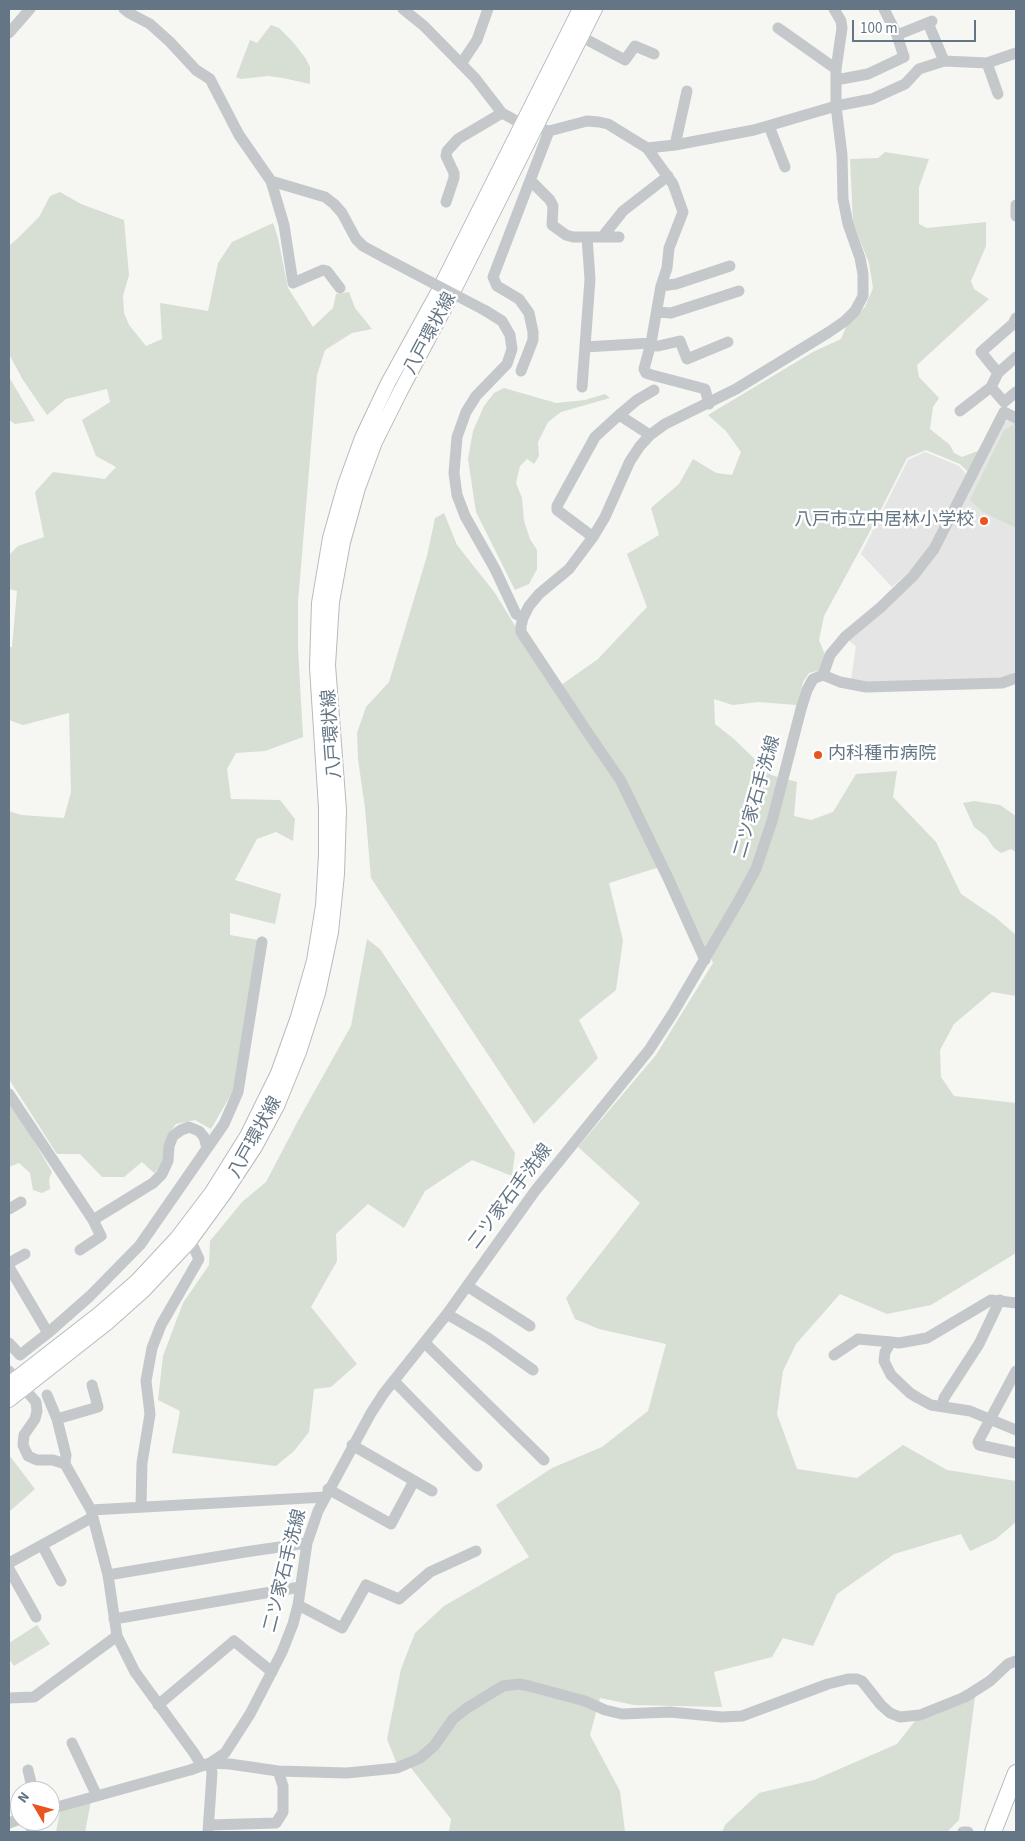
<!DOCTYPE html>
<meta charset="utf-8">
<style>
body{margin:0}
#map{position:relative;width:1025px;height:1841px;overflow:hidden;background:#f6f6f3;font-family:"Source Sans 3",sans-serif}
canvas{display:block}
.frame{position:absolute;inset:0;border:10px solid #647685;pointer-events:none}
.north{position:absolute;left:10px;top:1781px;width:50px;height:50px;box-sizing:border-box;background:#fff;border:1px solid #c1c8ce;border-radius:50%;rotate:307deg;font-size:14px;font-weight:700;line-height:20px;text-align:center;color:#647685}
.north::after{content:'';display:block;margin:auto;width:18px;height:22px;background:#ea541f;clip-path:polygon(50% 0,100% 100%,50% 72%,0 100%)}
.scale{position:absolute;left:852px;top:20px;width:124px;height:22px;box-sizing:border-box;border:2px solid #647685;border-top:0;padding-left:6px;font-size:15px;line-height:18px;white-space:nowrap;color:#647685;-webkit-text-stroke:4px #fff;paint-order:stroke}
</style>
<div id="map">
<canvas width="1025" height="1841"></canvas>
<div class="frame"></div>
<div class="north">N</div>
<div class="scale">100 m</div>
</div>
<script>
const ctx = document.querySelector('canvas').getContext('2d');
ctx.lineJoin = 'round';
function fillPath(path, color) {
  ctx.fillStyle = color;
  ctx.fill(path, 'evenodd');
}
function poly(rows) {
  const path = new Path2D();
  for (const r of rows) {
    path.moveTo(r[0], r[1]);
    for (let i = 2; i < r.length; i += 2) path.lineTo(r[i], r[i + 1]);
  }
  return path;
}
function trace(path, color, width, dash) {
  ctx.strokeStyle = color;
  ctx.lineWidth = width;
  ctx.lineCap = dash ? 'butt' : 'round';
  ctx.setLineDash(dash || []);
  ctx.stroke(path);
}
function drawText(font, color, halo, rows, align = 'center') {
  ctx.font = font + ' "Source Sans 3","Noto Sans JP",sans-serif';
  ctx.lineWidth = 5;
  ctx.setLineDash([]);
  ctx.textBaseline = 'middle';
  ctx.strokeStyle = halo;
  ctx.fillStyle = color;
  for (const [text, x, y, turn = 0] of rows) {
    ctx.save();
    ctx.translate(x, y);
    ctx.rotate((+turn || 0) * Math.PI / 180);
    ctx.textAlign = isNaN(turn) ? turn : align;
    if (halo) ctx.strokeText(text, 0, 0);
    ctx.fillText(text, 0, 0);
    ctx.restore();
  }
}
fillPath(poly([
 [1010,419,1016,421,1016,671,1003,678,866,682,851,680,856,646,848,640,915,578,1004,422],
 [925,452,959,466,969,477,933,545,910,571,892,587,861,554,908,460]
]), '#e4e5e4');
fillPath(poly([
 [271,25,279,28,293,42,306,59,310,67,310,84,283,78,268,76,241,79,236,77,250,40,257,43],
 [885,152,929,159,919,187,919,224,927,228,986,222,986,246,971,281,974,289,989,299,917,365,919,377,939,398,933,407,930,429,950,445,954,453,962,457,983,449,970,474,960,464,926,450,907,458,868,535,824,616,819,640,825,655,821,670,809,673,803,682,797,705,758,702,733,705,714,699,715,724,734,739,771,775,797,782,794,816,811,820,833,812,856,774,897,771,893,797,936,842,961,894,995,917,1016,935,1016,996,992,992,954,1024,940,1050,941,1077,954,1096,1016,1103,1016,1253,931,1305,887,1314,840,1294,796,1344,783,1371,777,1414,797,1469,857,1478,903,1445,947,1470,1016,1481,1016,1522,996,1539,970,1551,961,1534,894,1554,837,1594,813,1646,783,1638,772,1657,714,1672,722,1707,634,1705,600,1698,590,1735,620,1791,625,1832,449,1832,451,1819,411,1768,396,1762,387,1739,401,1669,415,1633,444,1606,529,1557,496,1505,552,1468,602,1447,648,1411,666,1344,599,1329,575,1319,566,1298,640,1203,578,1147,656,1055,713,963,666,865,609,883,623,940,616,990,579,1020,598,1058,534,1124,371,878,365,808,358,759,357,733,366,707,389,682,427,556,435,518,444,513,457,545,495,593,554,690,598,659,647,607,627,554,659,535,651,508,679,484,693,459,716,473,732,475,741,452,726,431,708,415,813,352,841,339,846,327,865,307,873,288,869,263,853,223,850,159,878,158],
 [60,192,81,204,124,220,129,275,123,296,124,313,129,325,146,346,162,339,160,303,208,311,218,263,232,242,273,223,278,238,288,288,313,327,333,308,336,294,349,292,355,308,372,329,352,333,325,350,317,375,298,602,298,648,303,737,265,751,236,753,227,769,231,799,280,800,295,819,293,841,276,832,257,839,235,880,281,894,275,924,230,913,230,935,258,940,233,1091,211,1129,195,1120,176,1124,168,1135,162,1167,154,1173,142,1162,124,1177,102,1177,80,1154,57,1154,9,1079,9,811,21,815,64,818,71,792,69,713,23,725,9,720,9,647,12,647,17,591,9,589,9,555,18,546,44,537,35,492,53,472,105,479,116,467,96,456,82,420,110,402,107,389,66,399,47,415,23,380,9,354,9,246,18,238,39,217,50,196],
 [9,377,35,421,15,424,9,420],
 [504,388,556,403,585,400,605,394,610,398,561,412,548,422,538,442,539,456,534,464,527,459,520,466,516,483,522,498,524,521,530,539,537,550,537,569,529,584,515,590,476,512,468,459,473,431,484,406,494,393],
 [1015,424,1016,425,1016,528,983,512,970,500,1004,430],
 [974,801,1000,805,1016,816,1016,852,1011,849,1001,853,994,848,986,836,974,827,963,803],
 [367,939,380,949,515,1153,512,1176,472,1160,425,1191,404,1228,368,1204,336,1234,337,1261,311,1307,357,1364,331,1387,314,1389,309,1432,294,1451,276,1466,172,1453,180,1411,158,1400,163,1356,183,1303,209,1265,210,1241,242,1202,266,1182,299,1119,351,1026],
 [9,1103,25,1126,52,1172,49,1179,50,1189,42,1193,33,1190,30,1173,19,1163,9,1167],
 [9,1455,35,1489,9,1512],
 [37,1625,50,1644,14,1666,9,1659,9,1643],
 [965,1690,975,1697,959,1820,947,1832,722,1832,725,1825,759,1793,814,1780,897,1744,915,1721],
 [91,1801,85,1832,56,1832,60,1811]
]), '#d7ded4');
const major = poly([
 [9,1384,99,1314,137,1281,177,1238,212,1192,247,1136,278,1073,298,1017,314,961,323,906,326,855,326,808,317,667,319,603,330,538,345,485,362,438,388,383,438,292,580,9],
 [9,1400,107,1323,144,1290,189,1242,224,1194,255,1147,277,1106,299,1052,318,993,331,932,337,874,339,810,328,665,332,602,343,542,358,488,375,442,401,390,449,300,595,9]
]);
const highway = poly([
 [993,1832,1016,1773]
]);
trace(major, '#b7bbbf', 16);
trace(highway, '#b6babd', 18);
trace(poly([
 [124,9,129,13,150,24,170,42,196,70,210,79,239,135,271,181,284,225,293,283,323,270,327,271,340,288],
 [403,9,424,26,475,78,502,113,522,124,549,131,587,121,599,122,608,124,647,148,675,145,754,130,836,106,872,99,905,84,919,69,944,61,987,63,1016,53],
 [928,23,944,61],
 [778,28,836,69],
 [9,33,30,9],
 [897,35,932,21],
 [580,36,625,60,635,46,654,54],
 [987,63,998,94],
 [461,64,477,40,488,9],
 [836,80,868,74,904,57,897,35,884,9],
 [769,126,785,167],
 [675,145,687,91],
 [647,148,673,184,683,212,669,248,667,268,661,286,651,343,644,369,646,373,652,375,705,389,709,404],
 [271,181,325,197,334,204,342,213,356,239,363,246,385,258],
 [531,181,550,200,553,206,552,225,566,235,573,237,619,237],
 [446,202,454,178,454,173,446,156,447,151,458,139,502,113],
 [1016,205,1016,216],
 [603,236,623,211,668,176],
 [661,286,676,284,730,266],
 [486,311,502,321,510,335,512,349,507,364,476,396,466,412,457,437,454,473,457,495,465,516,495,569,516,614,523,618],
 [658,312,671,313,739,291],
 [1016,318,1013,324,981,352,998,373,1016,357],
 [651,345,658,346,680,341,687,359,728,342],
 [585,347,651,343],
 [521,371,533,340,533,332,529,313,519,299,497,286,493,277,549,131],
 [582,387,590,279,587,237],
 [991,387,1004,402,1016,392],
 [960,411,991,387,998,373],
 [619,415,637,400,654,390],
 [593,537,557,510,557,506,595,437,619,415,650,435],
 [823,675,830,655,845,637,881,607,913,576,934,549,1004,412,1016,418],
 [705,960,668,878,621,781,588,733,521,632,521,626,523,618,529,606,539,594,569,569,593,537,605,517,630,461,640,446,650,435,665,424,736,389,829,332,845,321,855,311,863,296,863,274,860,258,848,224,843,199,842,155,836,106,836,69,842,28,841,21,834,9],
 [9,1094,93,1220,101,1236,80,1250],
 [9,1209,21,1202],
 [93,1220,153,1183,162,1174,168,1161,169,1146,173,1136,181,1130,189,1127,199,1131,204,1137,207,1148],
 [9,1263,25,1254],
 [9,1267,48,1333],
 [467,1286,530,1326],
 [1016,1303,991,1300,927,1338,899,1343,891,1342,885,1352,884,1361,891,1375,910,1393,918,1398,931,1405,970,1411,1016,1430],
 [447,1314,488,1338,533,1370],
 [9,1343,20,1355,48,1333,90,1296,140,1245,224,1124,238,1092,262,942],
 [426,1344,544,1460],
 [834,1355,858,1339,891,1342],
 [9,1371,36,1402,37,1411,35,1419,24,1435,23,1445,28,1456,37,1460,53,1460,65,1464],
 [1016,1371,978,1442,979,1445,1016,1453],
 [394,1381,477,1466],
 [47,1395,57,1419,66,1455,65,1464,91,1510,108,1575,117,1636,135,1672,194,1753,202,1766],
 [942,1406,944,1398,979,1344,1000,1300],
 [57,1419,98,1407,92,1385],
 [352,1445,432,1491],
 [328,1489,391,1524,414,1481],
 [141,1506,142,1463,150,1414,146,1381,152,1348,161,1325,199,1259,194,1248,189,1242],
 [91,1510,325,1497],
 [42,1545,61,1581],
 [9,1563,93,1517],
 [9,1569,36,1617],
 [108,1575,245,1552,307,1543],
 [298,1605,342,1628,366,1585,399,1599,430,1572,476,1551],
 [114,1619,300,1587],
 [9,1698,34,1697,117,1636],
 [158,1705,234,1641,272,1672],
 [72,1743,97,1796],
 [28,1770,33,1791],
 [50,1809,190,1770,210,1763,225,1753,250,1714,282,1652,293,1624,298,1605,307,1543,318,1511,371,1413,384,1393,447,1314,535,1191,649,1050,673,1013,738,902,756,869,772,821,801,709,807,690,813,679,823,675,840,682,866,687,1002,683,1016,678],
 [9,1823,20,1819],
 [209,1825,276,1823,283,1812,283,1786,278,1771],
 [31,1832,35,1821],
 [208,1832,212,1773,210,1763,230,1764,278,1771,347,1773,397,1768,420,1758,434,1746,453,1719,467,1708,503,1686,519,1684,529,1686,585,1701,605,1710,622,1714,670,1712,722,1717,742,1716,828,1684,848,1679,857,1679,862,1681,881,1705,890,1713,900,1717,920,1715,965,1697,990,1681,1008,1664,1016,1661],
 [963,1832,968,1832]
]), '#c4c8cb', 11);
trace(major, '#fff', 14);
trace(highway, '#fff', 16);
trace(poly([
 [385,258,486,311]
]), '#c4c8cb', 11);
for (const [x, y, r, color] of [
 [984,521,5,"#ea541f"],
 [818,755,5,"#ea541f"]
]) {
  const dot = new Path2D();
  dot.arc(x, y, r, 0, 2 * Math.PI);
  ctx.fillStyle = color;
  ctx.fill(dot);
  trace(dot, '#fff', 2);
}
drawText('18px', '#647685', '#fff', [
 ["八戸環状線",431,334,-62],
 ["八戸環状線",333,734,-94],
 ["二ツ家石手洗線",758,797,-74],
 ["八戸環状線",256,1138,-61],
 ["二ツ家石手洗線",511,1197,-53],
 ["二ツ家石手洗線",286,1571,-76]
]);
drawText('18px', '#647685', '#fff', [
 ["八戸市立中居林小学校",974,521],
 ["内科種市病院",828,755,"left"]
], 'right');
</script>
